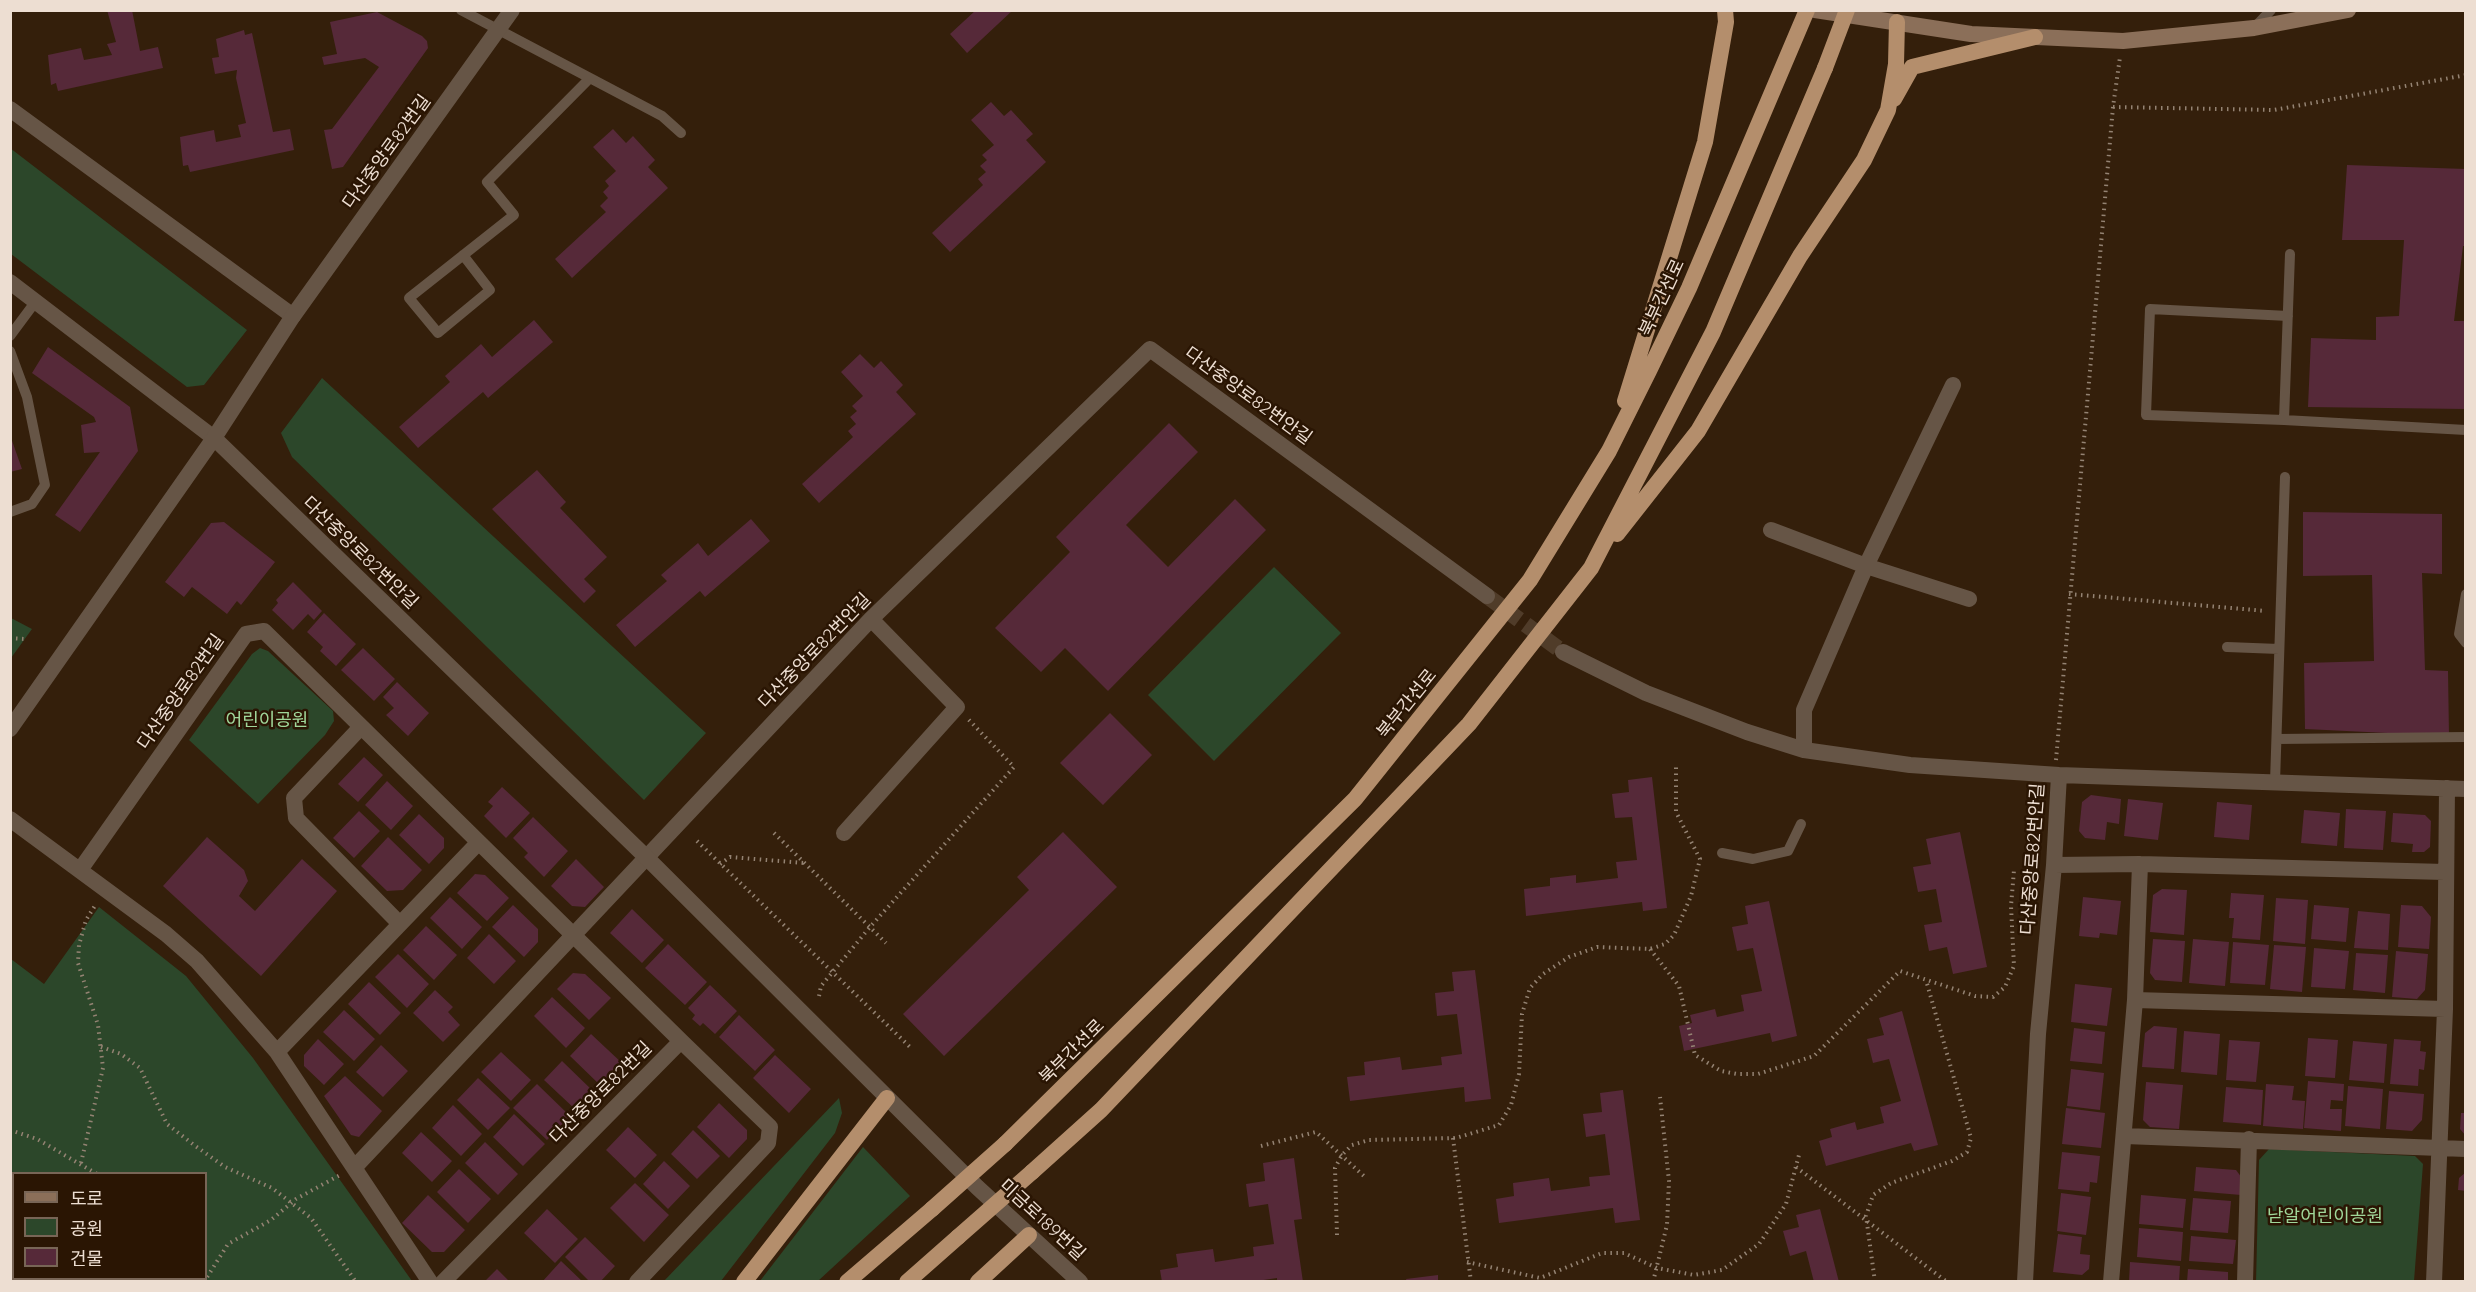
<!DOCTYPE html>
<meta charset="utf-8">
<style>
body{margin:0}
#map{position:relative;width:2476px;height:1292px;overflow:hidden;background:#341f0b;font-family:Quicksand,"Noto Sans KR",sans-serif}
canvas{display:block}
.frame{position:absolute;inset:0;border:12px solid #edded2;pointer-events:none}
.legend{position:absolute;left:12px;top:1172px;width:195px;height:108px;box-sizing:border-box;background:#2a1503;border:2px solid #786556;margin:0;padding:8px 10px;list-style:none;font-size:18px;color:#edded2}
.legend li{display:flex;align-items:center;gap:12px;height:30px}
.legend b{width:30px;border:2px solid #786556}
</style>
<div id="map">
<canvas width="2476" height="1292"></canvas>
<div class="frame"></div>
<ul class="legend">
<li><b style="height:8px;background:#8b6f59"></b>도로</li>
<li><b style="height:16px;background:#2c472a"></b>공원</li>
<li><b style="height:16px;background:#562939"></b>건물</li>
</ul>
</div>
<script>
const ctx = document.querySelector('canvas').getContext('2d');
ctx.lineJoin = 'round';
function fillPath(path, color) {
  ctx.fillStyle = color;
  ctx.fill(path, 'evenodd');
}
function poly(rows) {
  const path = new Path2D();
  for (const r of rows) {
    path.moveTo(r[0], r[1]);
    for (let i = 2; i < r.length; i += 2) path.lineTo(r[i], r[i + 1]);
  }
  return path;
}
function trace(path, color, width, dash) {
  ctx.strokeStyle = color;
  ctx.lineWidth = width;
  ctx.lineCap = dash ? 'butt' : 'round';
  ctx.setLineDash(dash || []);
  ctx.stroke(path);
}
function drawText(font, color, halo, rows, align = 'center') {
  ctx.font = font + ' Quicksand,"Noto Sans KR",sans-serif';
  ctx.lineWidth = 5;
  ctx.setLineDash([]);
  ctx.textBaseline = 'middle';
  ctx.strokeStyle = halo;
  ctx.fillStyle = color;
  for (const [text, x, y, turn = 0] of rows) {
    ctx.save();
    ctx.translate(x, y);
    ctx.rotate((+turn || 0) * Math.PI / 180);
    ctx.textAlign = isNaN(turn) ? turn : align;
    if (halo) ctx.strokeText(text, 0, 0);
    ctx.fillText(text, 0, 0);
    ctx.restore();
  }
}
fillPath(poly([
 [10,148,247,330,204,385,187,387,11,254],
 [322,378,706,733,644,800,292,457,281,433],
 [1274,567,1341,633,1214,761,1148,695],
 [11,618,32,629,11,658],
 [260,648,268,651,333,711,334,721,325,735,258,804,189,740,252,654],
 [99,907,186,976,253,1058,412,1281,11,1281,11,959,44,984],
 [14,1174,206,1174,206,1278,14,1278],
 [839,1098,842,1113,835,1133,721,1281,664,1281],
 [863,1147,910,1196,818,1281,760,1281],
 [2269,1149,2415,1156,2423,1164,2414,1281,2256,1282,2259,1160]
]), '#2c472a');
fillPath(poly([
 [107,10,132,10,140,51,158,47,163,68,58,91,56,83,51,85,48,55,81,48,84,60,112,55,107,44,116,42],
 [976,10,1013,10,967,53,950,34],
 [377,12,422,36,427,41,428,48,343,167,332,169,324,130,332,129,379,67,365,58,324,65,322,57,337,54,330,22],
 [244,30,245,35,252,33,273,132,290,129,294,150,190,172,188,165,183,166,180,137,214,130,216,142,241,137,238,125,246,123,236,78,237,70,215,74,212,58,219,57,216,39],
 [991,102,1004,116,1011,110,1033,134,1026,140,1046,162,950,252,932,233,983,185,978,179,986,172,980,166,987,160,982,155,994,145,971,120],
 [613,129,626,143,633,136,655,160,648,167,668,188,572,278,555,259,606,212,600,206,608,198,603,192,609,186,605,181,616,171,593,147],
 [2347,165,2466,169,2466,246,2463,246,2454,321,2466,321,2466,409,2308,407,2311,338,2376,340,2376,317,2399,316,2404,240,2342,240],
 [534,320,553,342,488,398,483,392,418,448,399,427,450,382,445,376,481,344,492,357],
 [48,347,130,407,138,451,80,532,55,515,100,452,84,453,81,425,96,422,94,417,32,373],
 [860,354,874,368,881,361,903,385,896,392,916,414,819,503,802,484,853,437,848,431,856,424,850,417,857,411,852,406,863,396,841,372],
 [1169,423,1198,452,1126,525,1168,567,1235,499,1266,530,1108,691,1065,648,1041,672,995,628,1070,552,1056,537],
 [10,435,22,469,10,472],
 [537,470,566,502,560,508,607,557,584,579,596,591,584,603,492,509],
 [2303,512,2442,514,2442,574,2422,573,2425,670,2448,671,2449,736,2305,729,2304,663,2374,661,2372,575,2303,576],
 [751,519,770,541,705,597,700,591,635,647,616,625,667,581,661,575,698,543,708,556],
 [224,522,275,562,241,605,237,601,227,614,192,587,184,597,165,582,211,523],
 [293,582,322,611,314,620,308,614,293,630,272,610,278,603,276,600],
 [324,613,356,644,336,666,320,651,323,647,307,632],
 [363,648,395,679,374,701,341,670],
 [397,682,429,713,408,736,386,715,394,708,383,697],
 [1110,713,1152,755,1103,805,1060,763],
 [364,757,383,775,358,802,338,784],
 [1652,777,1667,908,1643,911,1642,902,1526,916,1524,889,1550,886,1550,878,1576,875,1576,883,1618,878,1616,862,1637,860,1632,817,1615,818,1612,794,1629,792,1628,780],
 [387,781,413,806,391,830,365,805],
 [502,787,530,813,506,838,484,816,493,806,488,802],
 [2091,795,2121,799,2119,824,2107,822,2105,840,2085,838,2079,831,2082,802],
 [2128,799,2163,803,2158,840,2124,836],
 [2217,802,2252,805,2249,840,2214,837],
 [2346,809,2386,811,2383,850,2344,848],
 [2304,810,2340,813,2337,846,2301,843],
 [359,811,380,831,354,858,333,838],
 [2393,813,2425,815,2431,821,2430,847,2424,852,2412,852,2413,844,2391,842],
 [419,814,444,838,444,848,429,864,399,835],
 [533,817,568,851,544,877,524,857,528,853,513,838],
 [1063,832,1117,887,944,1056,903,1014,1029,890,1017,877],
 [1960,832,1987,967,1953,974,1947,947,1929,951,1924,925,1942,922,1936,889,1918,892,1913,867,1931,864,1926,839],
 [207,837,244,870,248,881,239,896,255,911,302,859,337,891,261,976,163,886],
 [388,837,422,870,403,890,387,891,361,866],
 [576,859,604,887,585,907,572,906,551,886],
 [475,874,485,875,509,898,487,921,457,893],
 [2162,889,2187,890,2184,935,2150,932,2153,895],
 [2231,893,2264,895,2260,940,2232,938,2234,918,2229,918],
 [450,897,482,927,462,949,430,918],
 [2083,897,2121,901,2117,935,2100,933,2099,938,2079,936],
 [2276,898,2308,900,2305,944,2273,941],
 [1769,901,1797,1036,1772,1042,1770,1033,1684,1051,1679,1026,1692,1023,1690,1015,1715,1009,1717,1017,1744,1011,1741,995,1762,991,1753,948,1737,951,1732,927,1748,924,1745,906],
 [513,905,538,929,538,942,524,957,492,927],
 [2314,905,2349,908,2346,942,2311,939],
 [2401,905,2422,906,2431,917,2429,949,2398,947],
 [632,909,664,940,642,963,610,933],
 [2358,911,2390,914,2388,950,2354,948],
 [426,926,457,955,434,980,403,950],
 [489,934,516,961,494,984,467,958],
 [2153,939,2185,941,2182,982,2155,980,2150,973],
 [2193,939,2229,942,2225,986,2189,983],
 [2233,942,2269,945,2265,985,2230,983],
 [668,944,707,982,685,1005,645,968],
 [2274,945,2306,947,2302,992,2270,989],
 [2314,948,2349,951,2345,989,2311,987],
 [2396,951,2428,954,2425,990,2417,999,2392,997],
 [2356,953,2388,955,2385,993,2353,990],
 [398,954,429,984,407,1008,375,977],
 [1475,970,1491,1099,1465,1102,1464,1087,1350,1101,1347,1077,1365,1075,1364,1062,1400,1057,1402,1070,1442,1065,1441,1057,1462,1054,1457,1014,1437,1016,1435,993,1454,991,1452,972],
 [573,973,585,974,611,998,589,1020,557,989],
 [369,982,401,1013,380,1035,348,1004],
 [2075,984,2112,988,2107,1026,2071,1022],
 [710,985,737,1011,715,1034,703,1023,700,1026,692,1019,695,1015,688,1008],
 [435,990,453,1007,448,1012,460,1025,443,1042,413,1013],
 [552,997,585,1028,566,1048,534,1016],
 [344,1010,375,1039,354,1061,323,1032],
 [1902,1011,1938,1145,1914,1151,1911,1143,1826,1166,1819,1141,1832,1137,1830,1129,1855,1122,1857,1130,1884,1123,1880,1107,1901,1101,1889,1059,1873,1063,1867,1039,1884,1035,1879,1018],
 [739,1015,775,1050,755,1071,719,1037],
 [2154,1026,2177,1028,2174,1069,2142,1067,2145,1033],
 [2074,1028,2105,1032,2102,1064,2070,1061],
 [2184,1031,2220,1034,2217,1075,2181,1072],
 [591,1034,623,1064,601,1086,570,1056],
 [2308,1038,2338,1040,2335,1078,2305,1076],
 [318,1039,344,1064,324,1085,304,1066,304,1055],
 [2394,1039,2421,1041,2420,1051,2426,1052,2424,1070,2419,1069,2418,1086,2390,1084],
 [2229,1040,2260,1042,2256,1082,2226,1080],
 [2353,1041,2387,1044,2384,1083,2349,1080],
 [381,1045,408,1071,383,1097,356,1072],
 [501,1052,531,1080,511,1101,481,1072],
 [775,1055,811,1089,789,1113,753,1078],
 [562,1061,594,1092,576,1110,544,1080],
 [2071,1069,2104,1073,2100,1110,2067,1106],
 [345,1076,382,1111,359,1137,351,1135,324,1096],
 [478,1078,510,1108,488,1130,457,1100],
 [2308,1081,2344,1084,2343,1101,2331,1100,2330,1109,2342,1109,2341,1131,2304,1128],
 [2146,1082,2183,1085,2179,1129,2150,1127,2143,1120],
 [537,1084,570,1116,547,1140,513,1108],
 [2266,1084,2294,1086,2292,1100,2305,1101,2303,1129,2263,1126],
 [2348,1086,2383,1089,2380,1129,2345,1126],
 [2226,1087,2263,1090,2261,1125,2223,1122],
 [1623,1090,1640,1220,1615,1223,1613,1208,1499,1223,1496,1199,1514,1196,1513,1183,1549,1178,1551,1191,1590,1186,1589,1177,1610,1175,1605,1134,1586,1137,1583,1114,1602,1112,1600,1093],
 [2389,1091,2424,1094,2422,1120,2412,1131,2386,1129],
 [719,1103,747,1130,747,1139,729,1158,697,1127],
 [453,1105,482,1134,461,1156,432,1128],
 [2066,1108,2105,1113,2101,1148,2062,1144],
 [2461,1113,2466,1113,2466,1136,2460,1129],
 [514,1114,545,1144,523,1166,493,1137],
 [628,1127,657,1155,635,1178,606,1150],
 [693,1130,720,1156,697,1179,671,1154],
 [421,1132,452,1161,432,1182,402,1153],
 [485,1142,518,1174,498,1195,465,1163],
 [2062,1152,2100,1156,2097,1183,2090,1182,2089,1192,2058,1189],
 [1294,1158,1302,1219,1294,1220,1303,1282,1277,1282,1277,1278,1250,1282,1162,1282,1160,1270,1178,1267,1176,1254,1213,1249,1215,1262,1254,1256,1253,1247,1274,1244,1268,1204,1249,1207,1246,1184,1265,1181,1263,1163],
 [664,1161,690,1186,668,1209,643,1184],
 [2196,1167,2236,1170,2242,1178,2241,1195,2194,1191],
 [459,1169,491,1199,468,1223,437,1192],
 [2466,1172,2466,1191,2458,1190,2459,1178],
 [635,1183,669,1215,644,1242,610,1208],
 [2061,1193,2091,1197,2086,1235,2057,1231],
 [428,1195,465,1230,444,1252,432,1252,402,1223],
 [2141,1195,2186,1199,2183,1228,2139,1224],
 [2193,1198,2231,1201,2228,1233,2190,1230],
 [547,1209,578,1239,555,1263,524,1233],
 [1820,1209,1839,1282,1814,1282,1806,1251,1790,1256,1783,1231,1799,1227,1796,1215],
 [2139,1228,2183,1232,2181,1261,2137,1257],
 [2058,1234,2082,1237,2080,1254,2090,1255,2089,1269,2082,1275,2053,1272],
 [2191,1236,2236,1240,2233,1264,2189,1261],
 [585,1237,615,1266,600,1282,590,1282,565,1257],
 [561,1261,583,1282,542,1282],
 [2130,1262,2180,1266,2179,1282,2129,1282],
 [497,1269,510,1282,484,1282],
 [2188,1269,2228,1272,2228,1282,2187,1282],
 [1438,1275,1438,1282,1407,1282,1406,1279]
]), '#562939');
trace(poly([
 [1487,596,1563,652]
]), '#503c29', 16, [16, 8]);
trace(poly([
 [2113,107,2274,110,2466,75],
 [2069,594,2266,611],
 [10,638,25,639],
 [2056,760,2113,107,2120,57],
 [774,833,886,943],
 [697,841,911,1048],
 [720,864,730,857,804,863],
 [1650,949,1679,986,1695,1055,1721,1071,1737,1074,1758,1074,1814,1056,1900,971,1975,996,1993,997,2005,987,2014,966,2011,906,2014,870],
 [819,996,821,986,870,927,1014,767,968,719],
 [101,1047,121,1054,140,1068,167,1124,194,1145,225,1167,272,1188,311,1218,356,1282],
 [10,1130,37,1139,97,1174],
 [1453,1138,1471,1282],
 [1261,1146,1316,1132,1366,1178],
 [81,1163,103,1068,98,1025,78,963,79,945,86,920,96,904],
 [1796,1167,1947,1282],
 [1337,1235,1335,1168,1342,1155,1352,1145,1369,1140,1456,1138,1499,1125,1511,1105,1519,1074,1522,1014,1530,988,1543,974,1569,957,1597,947,1650,949,1665,944,1674,935,1691,896,1700,859,1676,812,1676,766],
 [1467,1262,1540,1278,1602,1253,1624,1253,1657,1268,1694,1275,1722,1270,1759,1244,1786,1204,1799,1155],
 [168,1278,169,1282],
 [90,1282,91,1278],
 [204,1282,228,1244,271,1220,296,1199,340,1175],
 [1653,1282,1667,1225,1669,1181,1660,1097],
 [1875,1282,1866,1216,1873,1195,1891,1183,1952,1161,1967,1152,1971,1138,1926,980]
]), '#948373', 4, [1.5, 4.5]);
trace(poly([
 [461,10,662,116,681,133],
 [2254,28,2271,10],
 [2290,254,2284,420,2466,430],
 [463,255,490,290,438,333,409,298,514,215,487,182,589,79],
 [10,336,36,301],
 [10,351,27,397,45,485,32,504,10,512],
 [2284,420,2146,415,2150,309,2288,316],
 [2466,594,2459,634,2466,643],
 [2227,647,2279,649],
 [2277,739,2466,737],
 [2275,782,2285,477],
 [1722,853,1753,859,1788,851,1801,824]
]), '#665546', 10);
trace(poly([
 [10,109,293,316],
 [10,282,214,438],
 [1771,530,1866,566,1969,599],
 [1563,652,1646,693,1747,732,1804,750,1910,765,2059,775,2466,789],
 [361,727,294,798,296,818,400,924],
 [1804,750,1804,710,1866,566,1953,385],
 [10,819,166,934,197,961,277,1052,430,1282],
 [844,833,957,707,871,619],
 [2054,865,2140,864,2445,872],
 [80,870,246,634,264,631,681,1041,443,1282],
 [2135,1000,2445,1009],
 [277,1052,478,843],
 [2125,1136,2466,1149],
 [354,1168,871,619,1150,349,1487,596],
 [637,1282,768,1143,770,1127,681,1041],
 [2025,1282,2038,1034,2054,865,2059,775],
 [2111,1282,2135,1000,2140,864],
 [2245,1282,2249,1139],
 [2434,1282,2445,1009,2447,788]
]), '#665546', 16);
trace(poly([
 [214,438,647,858,977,1187,1080,1282],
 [10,729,214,438,293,316,512,10]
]), '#665546', 16);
trace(poly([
 [1815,10,1971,34,2123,41,2254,28,2348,10]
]), '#8b6f59', 16);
trace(poly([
 [1894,99,1912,67,2035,37],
 [1625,401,1705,142,1726,22,1725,10],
 [1617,534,1698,431,1800,256,1864,160,1888,110,1896,64,1897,22],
 [1005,1144,1355,799,1530,580,1609,451,1649,371,1689,288,1807,10],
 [1032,1172,1101,1110,1469,724,1591,568,1713,332,1825,68],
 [744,1282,887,1098],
 [847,1282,932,1209],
 [907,1282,958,1237],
 [978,1282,1029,1235]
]), '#b48e6c', 16);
trace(poly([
 [1825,68,1847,10],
 [932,1209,1005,1144],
 [958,1237,1032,1172]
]), '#b48e6c', 16);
drawText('18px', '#edded2', '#2a1503', [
 ["다산중앙로82번길",387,152,-54],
 ["북부간선로",1662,298,-65],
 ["다산중앙로82번안길",1248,396,36],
 ["다산중앙로82번안길",360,553,44],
 ["다산중앙로82번안길",815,651,-46],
 ["다산중앙로82번길",181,692,-55],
 ["북부간선로",1407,704,-51],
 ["다산중앙로82번안길",2033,859,-86],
 ["북부간선로",1072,1052,-45],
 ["다산중앙로82번길",601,1093,-45],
 ["미금로189번길",1042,1220,43]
]);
drawText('18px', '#a0d79a', '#2a1503', [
 ["어린이공원",267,721],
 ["낟알어린이공원",2325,1217]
]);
</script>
